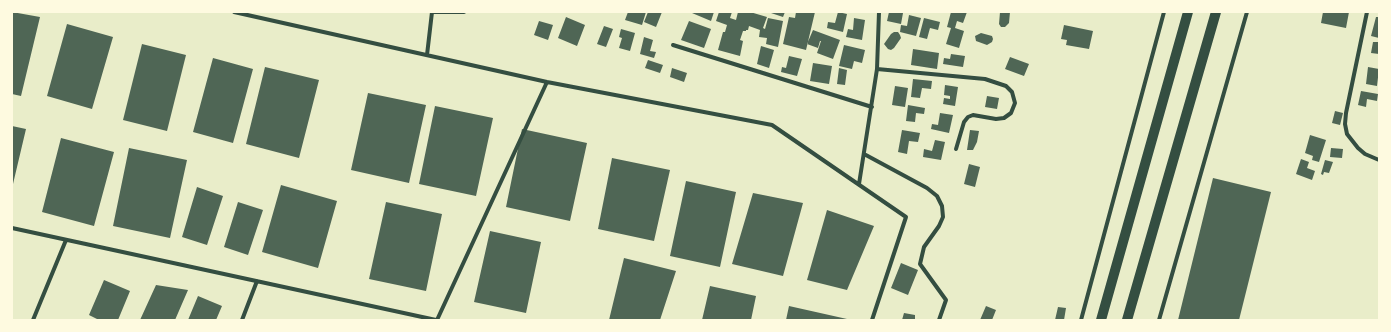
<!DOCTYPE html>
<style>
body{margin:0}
#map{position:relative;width:1391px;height:332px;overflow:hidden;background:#e9edc9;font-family:"Noto Sans",sans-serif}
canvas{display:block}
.frame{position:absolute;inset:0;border:13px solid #fefae0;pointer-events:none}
</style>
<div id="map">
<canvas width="1391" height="332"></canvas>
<div class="frame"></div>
</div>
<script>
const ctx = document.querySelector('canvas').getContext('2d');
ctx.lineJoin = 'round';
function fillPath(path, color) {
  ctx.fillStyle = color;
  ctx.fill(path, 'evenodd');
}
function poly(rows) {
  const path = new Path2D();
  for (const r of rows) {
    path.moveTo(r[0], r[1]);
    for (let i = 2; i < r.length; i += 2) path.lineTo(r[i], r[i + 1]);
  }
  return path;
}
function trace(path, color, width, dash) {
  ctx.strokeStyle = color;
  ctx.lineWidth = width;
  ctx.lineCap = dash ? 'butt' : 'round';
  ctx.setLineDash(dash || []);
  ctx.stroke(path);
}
fillPath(poly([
 [12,12,40,17,21,96,12,94],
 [628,12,646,12,642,25,625,20],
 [648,12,662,12,656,27,644,22],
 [692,12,714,12,711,21,692,13],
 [719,12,732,12,730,18,736,20,738,12,750,12,767,17,763,28,765,29,768,18,783,21,778,47,766,44,767,38,759,37,760,30,749,26,748,30,746,30,746,31,743,31,740,40,743,41,740,56,718,50,723,32,725,32,727,25,716,21],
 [768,12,785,12,783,17],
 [796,12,815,12,806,50,783,44,789,17,795,18],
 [838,12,847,14,843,32,827,28,828,22,835,23],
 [889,12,903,13,901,24,887,21],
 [951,12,967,12,963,23,957,21,955,28,964,31,959,48,946,44,951,28,947,27],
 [1000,12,1010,12,1009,23,1005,27,1001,27,999,24],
 [1323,12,1349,12,1346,28,1321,23],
 [909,15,921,18,916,36,900,32,901,25,907,26],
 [566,17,585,25,577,46,558,38],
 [1376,17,1379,17,1379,38,1371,36],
 [854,18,865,20,862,40,846,37,848,29,853,30],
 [924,18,940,22,938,30,930,28,927,39,919,37],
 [539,21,553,25,548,40,534,35],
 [689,21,711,29,704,48,681,40],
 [67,24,113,37,92,109,47,96],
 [1064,25,1093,31,1089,49,1066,45,1067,40,1061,39],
 [604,26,613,29,606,47,597,44],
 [621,29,635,33,630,51,619,48,622,38,619,37],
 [813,30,840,40,833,59,817,53,821,41,820,41,818,48,807,44],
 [894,32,898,32,900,35,901,38,894,48,891,50,888,49,884,44,891,34],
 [981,33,992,36,993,39,992,42,987,45,976,41,975,36],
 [644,37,653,40,650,51,656,52,654,58,640,54],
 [1373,42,1379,42,1379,54,1371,53],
 [142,44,186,55,167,131,123,120],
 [844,45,865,50,862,63,854,61,852,69,839,66],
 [761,46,774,50,769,68,757,64],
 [913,49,939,53,937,69,911,65],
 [951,54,965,56,963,67,943,64,944,58,950,59],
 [789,56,802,59,797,76,781,72,782,67,786,68],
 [1010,57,1029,64,1024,76,1005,69],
 [213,58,253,69,233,143,193,132],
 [648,60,663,65,660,73,645,68],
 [813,63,832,66,829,84,810,81],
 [265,67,319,80,299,158,246,144],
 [1368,67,1379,69,1377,86,1366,84],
 [672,68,687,73,684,82,670,77],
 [839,68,847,70,845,85,837,84],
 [913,79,932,81,931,89,922,88,920,98,911,97],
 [945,85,958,87,955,106,943,104,944,98,950,99,950,96,944,95],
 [895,86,908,88,905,107,892,105],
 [1361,91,1378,94,1377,101,1367,99,1366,107,1358,105],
 [368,93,426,105,409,183,351,170],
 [987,96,999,98,997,109,985,107],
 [908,105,925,108,924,114,916,113,915,122,906,121],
 [435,106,493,118,476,196,419,184],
 [1335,111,1343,113,1340,125,1332,123],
 [940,113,953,115,949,133,931,129,932,124,938,125],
 [12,126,26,129,13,184,12,183],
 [522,129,587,143,570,221,506,207],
 [902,130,920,133,918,142,909,141,907,154,898,152],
 [970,130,979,131,977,142,973,150,967,150],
 [1310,135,1326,140,1319,162,1312,160,1313,156,1305,153],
 [61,138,114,152,94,226,42,212],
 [935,140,945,142,941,160,923,157,924,149,932,151],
 [129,148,187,160,170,238,113,226],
 [1331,148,1343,149,1342,158,1330,157],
 [612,158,670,170,654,241,598,229],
 [1301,159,1309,162,1307,168,1315,171,1312,180,1296,174],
 [1325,160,1333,162,1329,173,1324,172,1323,175,1321,174],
 [969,164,980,167,975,187,964,184],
 [1213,178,1271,192,1239,320,1178,320],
 [686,181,736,192,720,267,670,256],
 [281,185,337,201,318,268,262,252],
 [197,187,223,196,207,245,182,237],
 [753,193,803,203,783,276,732,264],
 [238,202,263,210,248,255,224,247],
 [386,202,442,214,426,291,369,279],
 [827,210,874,226,847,290,807,280],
 [490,231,541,242,526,313,474,302],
 [624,258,676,271,660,320,609,320],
 [901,263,918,270,908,295,891,288],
 [104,280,130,291,118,320,99,320,89,315],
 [156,285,188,290,175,320,140,320],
 [710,286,756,296,751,320,702,320],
 [198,296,222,306,216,320,188,320],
 [789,306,847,319,847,320,786,320],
 [986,306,996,310,992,320,980,320],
 [1058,307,1066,308,1064,320,1055,320],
 [904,313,915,315,915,320,902,320]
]), '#4f6655');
trace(poly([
 [234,12,547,82,772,125,906,217,872,320],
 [1367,12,1346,113,1345,124,1347,134,1358,148,1365,154,1379,160],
 [673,45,872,107],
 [427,55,432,12,464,12],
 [877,69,985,79,1006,86,1012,92,1015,103,1011,113,1004,118,996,119,973,115,968,117,964,122,956,149],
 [864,154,927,188,937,196,942,206,943,217,939,226,924,247,920,264,946,300,939,320],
 [859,184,877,69,879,12],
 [12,228,436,320],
 [33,320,66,240],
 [242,320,257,281],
 [437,320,547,82],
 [1081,320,1164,12],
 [1159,320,1247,12]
]), '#344e41', 4);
trace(poly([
 [1101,320,1188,12],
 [1127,320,1216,12]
]), '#344e41', 10);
</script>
